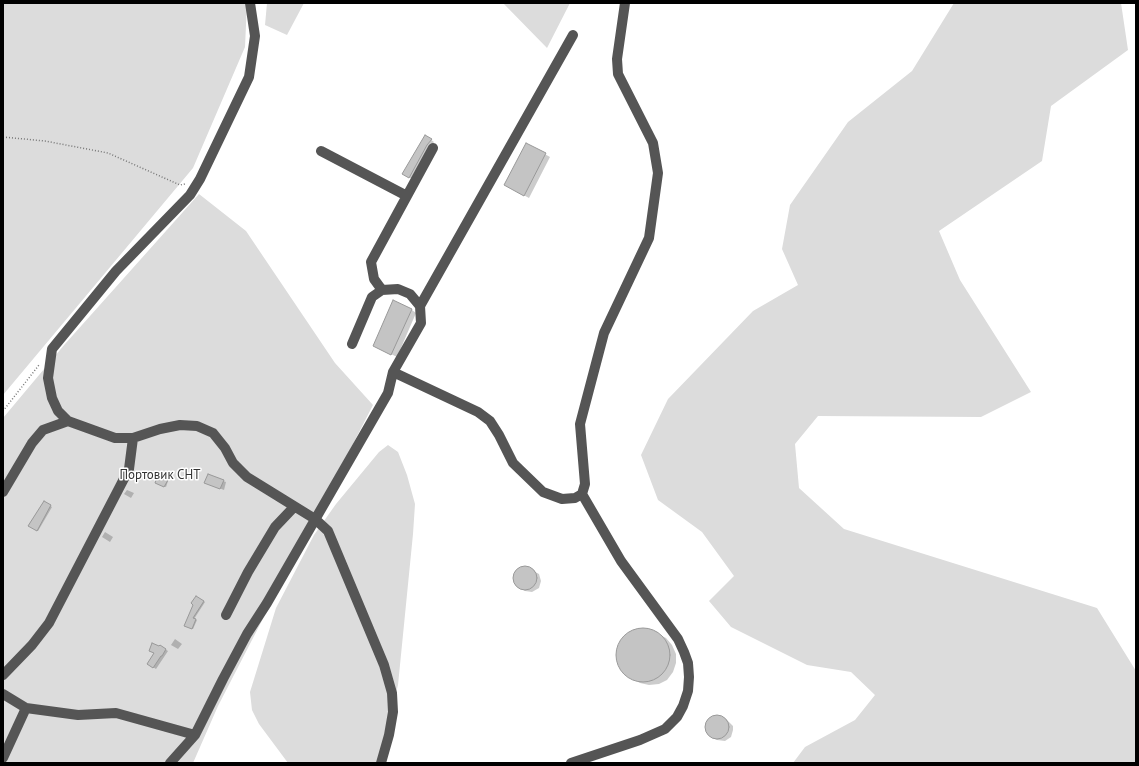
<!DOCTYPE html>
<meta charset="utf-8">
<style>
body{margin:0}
#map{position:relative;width:1139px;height:766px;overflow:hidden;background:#fff;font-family:"PT Sans",sans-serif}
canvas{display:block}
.frame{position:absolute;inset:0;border:4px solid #000;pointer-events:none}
</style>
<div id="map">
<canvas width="1139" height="766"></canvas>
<div class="frame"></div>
</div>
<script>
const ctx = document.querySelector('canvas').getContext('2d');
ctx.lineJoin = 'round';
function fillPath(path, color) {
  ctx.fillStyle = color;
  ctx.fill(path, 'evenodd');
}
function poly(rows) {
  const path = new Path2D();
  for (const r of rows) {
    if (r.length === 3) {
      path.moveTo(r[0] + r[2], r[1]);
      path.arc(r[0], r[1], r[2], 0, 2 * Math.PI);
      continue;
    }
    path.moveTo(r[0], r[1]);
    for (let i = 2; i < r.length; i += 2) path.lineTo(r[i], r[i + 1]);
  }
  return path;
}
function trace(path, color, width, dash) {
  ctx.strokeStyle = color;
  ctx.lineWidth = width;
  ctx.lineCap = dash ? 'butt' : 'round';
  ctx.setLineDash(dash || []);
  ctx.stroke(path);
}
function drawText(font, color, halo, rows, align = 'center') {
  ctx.font = font + ' "PT Sans",sans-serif';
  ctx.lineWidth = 3;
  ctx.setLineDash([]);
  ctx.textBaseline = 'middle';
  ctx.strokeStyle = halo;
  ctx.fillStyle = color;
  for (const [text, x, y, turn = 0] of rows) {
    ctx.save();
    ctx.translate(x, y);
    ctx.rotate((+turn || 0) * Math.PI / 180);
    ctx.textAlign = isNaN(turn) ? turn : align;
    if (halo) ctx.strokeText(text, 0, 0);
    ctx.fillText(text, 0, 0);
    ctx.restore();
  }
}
fillPath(poly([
 [3,3,247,3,245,47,193,168,3,395],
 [267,3,304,3,287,35,265,25],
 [503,3,570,3,547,48],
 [954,3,1121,3,1128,50,1051,106,1042,161,939,231,960,280,1031,392,981,417,818,416,795,444,799,488,844,529,1097,608,1136,671,1136,763,793,763,805,747,855,720,875,695,851,672,807,665,731,627,709,601,734,576,702,532,658,500,641,455,668,399,753,311,798,285,782,249,790,205,848,122,912,71],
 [199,194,246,231,335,363,373,405,218,706,193,763,3,763,3,418,65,344],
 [388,445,398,452,407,475,415,504,413,534,398,685,379,763,288,763,259,724,252,710,250,692,276,608,314,535,336,504,379,452]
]), '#dcdcdc');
fillPath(poly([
 [426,136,434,142,430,147,412,179,403,174],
 [527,144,550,157,529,198,505,185],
 [412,310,416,313,397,357,379,348],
 [159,477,168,481,166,487,156,483],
 [223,481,226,482,224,490,209,484],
 [127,490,134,493,131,498,124,494],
 [44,502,52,507,38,531,29,525],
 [105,532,113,537,110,542,102,537],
 [523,567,526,567,539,574,541,581,539,588,532,592,525,591,516,585,514,578,516,571],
 [197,597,205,602,194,619,197,620,193,629,186,626],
 [640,629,650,630,666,638,672,645,676,654,676,663,673,672,667,680,659,684,649,685,640,683,625,673,619,665,617,656,619,646,623,638,631,632],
 [175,639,182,644,178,649,171,645],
 [160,646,168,651,156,669,148,664],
 [714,716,722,717,727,720,733,726,733,730,731,737,725,741,717,740,711,737,706,731,706,727,708,720]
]), '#0003');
const building = poly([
 [425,135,432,139,427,145,409,178,402,174,425,135],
 [526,143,546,153,524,196,504,185,526,143],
 [393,300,412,309,391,355,373,346,393,300],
 [208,474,224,480,220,489,204,483,208,474],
 [158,475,168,480,164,487,155,483,158,475],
 [44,501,51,505,37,531,28,526,44,501],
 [525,578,12],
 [196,596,204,601,193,618,196,619,192,629,184,626,193,605,191,603,196,596],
 [643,655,27],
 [152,643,159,646,160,645,166,649,162,656,161,656,153,668,147,664,154,653,149,651,152,643],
 [717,727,12]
]);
fillPath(building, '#c4c4c4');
trace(building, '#999', 1);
trace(poly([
 [3,137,45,141,108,153,180,185,185,184],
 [3,411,39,365]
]), '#777', 1.5, [1, 2]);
trace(poly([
 [250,3,255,36,249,77,200,179,190,195,116,271,52,349,48,378,52,398,58,411,68,421,115,438,133,438,160,429,180,425,197,426,213,433,225,448,233,463,247,477,315,519,328,531,384,665,392,693,393,712,389,735,381,763],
 [321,151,407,196],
 [382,290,374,279,371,262,433,148],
 [420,306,573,35],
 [393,372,478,412,490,421,499,435,513,463,543,492,562,499,575,498,582,494,585,484,580,424,604,333,649,238,658,173,653,143,618,74,617,59,625,3],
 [3,492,32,443,43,430,68,421],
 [226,615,248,572,275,527,294,507],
 [3,675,32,645,49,623,129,469,133,438],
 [3,694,26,708,78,715,116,713,195,735],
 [3,758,26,708],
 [170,763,195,735,223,679,247,634,267,603,388,393,393,372,421,323,420,306,410,294,398,289,382,290,372,297,352,344],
 [571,763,640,740,665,729,677,717,683,706,688,691,689,677,688,663,684,652,678,639,621,561,582,494]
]), '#555', 10);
drawText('13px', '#333', '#fff', [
 ["Портовик СНТ",160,475]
]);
</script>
